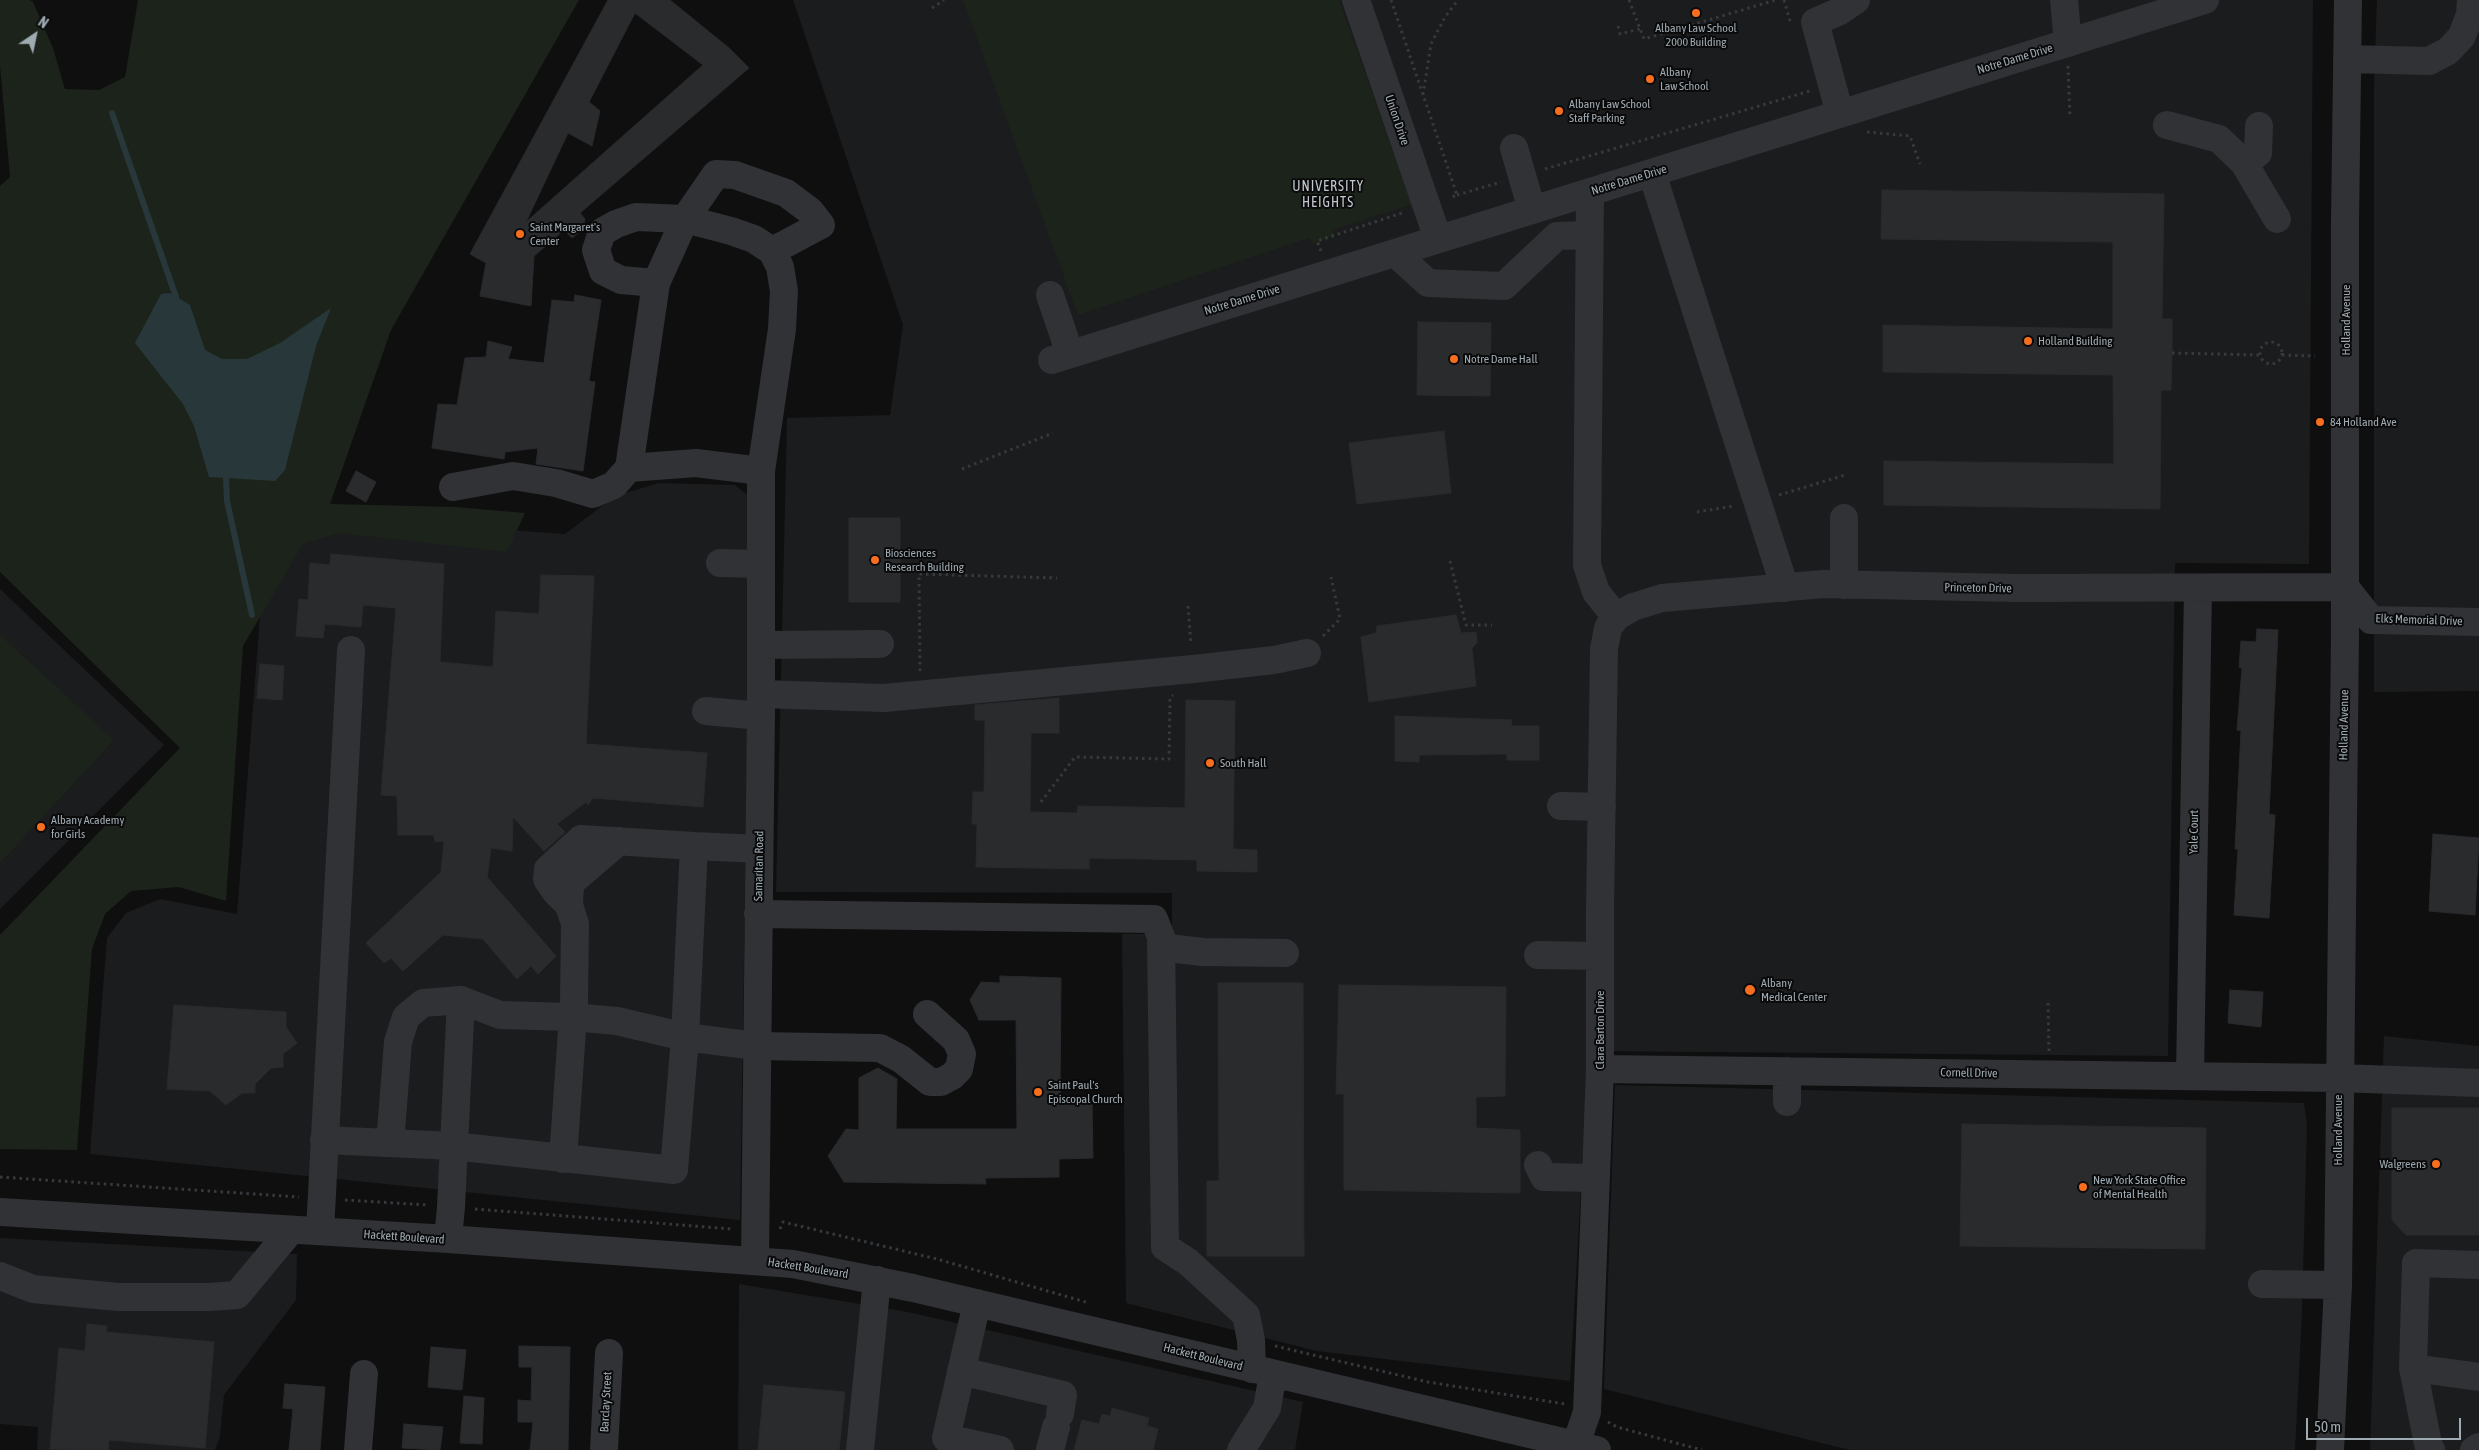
<!DOCTYPE html>
<style>
body{margin:0}
#map{position:relative;width:2479px;height:1450px;overflow:hidden;background:#0f0f10;font-family:"Asap Condensed",sans-serif}
canvas{display:block}
.north{position:absolute;left:10px;top:10px;width:50px;height:50px;-webkit-text-stroke:4px #0a0a0b;paint-order:stroke;rotate:34deg;font-size:14px;font-weight:700;line-height:20px;text-align:center;color:#9fabb2}
.north::after{content:'';display:block;margin:auto;width:18px;height:22px;background:#9fabb2;clip-path:polygon(50% 0,100% 100%,50% 72%,0 100%)}
.scale{position:absolute;left:2306px;top:1418px;width:155px;height:22px;box-sizing:border-box;border:2px solid #9fabb2;border-top:0;padding-left:6px;font-size:15px;line-height:18px;white-space:nowrap;color:#9fabb2;-webkit-text-stroke:4px #0a0a0b;paint-order:stroke}
</style>
<div id="map">
<canvas width="2479" height="1450"></canvas>
<div class="north">N</div>
<div class="scale">50 m</div>
</div>
<script>
const ctx = document.querySelector('canvas').getContext('2d');
ctx.lineJoin = 'round';
function fillPath(path, color) {
  ctx.fillStyle = color;
  ctx.fill(path, 'evenodd');
}
function poly(rows) {
  const path = new Path2D();
  for (const r of rows) {
    if (r.length === 3) {
      path.moveTo(r[0] + r[2], r[1]);
      path.arc(r[0], r[1], r[2], 0, 2 * Math.PI);
      continue;
    }
    path.moveTo(r[0], r[1]);
    for (let i = 2; i < r.length; i += 2) path.lineTo(r[i], r[i + 1]);
  }
  return path;
}
function trace(path, color, width, dash) {
  ctx.strokeStyle = color;
  ctx.lineWidth = width;
  ctx.lineCap = dash ? 'butt' : 'round';
  ctx.setLineDash(dash || []);
  ctx.stroke(path);
}
function drawText(font, color, halo, rows, align = 'center') {
  ctx.font = font + ' "Asap Condensed",sans-serif';
  ctx.lineWidth = 4;
  ctx.setLineDash([]);
  ctx.textBaseline = 'middle';
  ctx.strokeStyle = halo;
  ctx.fillStyle = color;
  for (const [text, x, y, turn = 0] of rows) {
    ctx.save();
    ctx.translate(x, y);
    ctx.rotate((+turn || 0) * Math.PI / 180);
    ctx.textAlign = isNaN(turn) ? turn : align;
    if (halo) ctx.strokeText(text, 0, 0);
    ctx.fillText(text, 0, 0);
    ctx.restore();
  }
}
fillPath(poly([
 [793,0,2313,0,2309,564,2175,563,2168,1056,1589,1051,1570,1381,1317,1351,1126,1303,1122,934,1172,934,1172,893,776,892,787,418,890,415,903,325],
 [2377,0,2479,0,2479,691,2374,692,2374,86],
 [659,483,735,485,751,498,740,1220,90,1154,107,938,126,913,160,899,237,914,268,513,565,534,615,496],
 [0,589,164,745,0,909],
 [2384,1036,2479,1046,2479,1450,2370,1450],
 [1615,1085,2304,1103,2307,1123,2302,1312,2295,1450,1850,1450,1604,1389],
 [0,1238,297,1254,296,1300,224,1395,220,1436,215,1450,37,1450,38,1427,0,1424],
 [739,1284,908,1312,1303,1402,1295,1450,738,1450]
]), '#1b1c1d');
fillPath(poly([
 [0,0,30,0,33,2,53,48,65,89,99,90,125,77,138,0,579,0,391,330,330,504,455,507,525,513,507,552,338,533,303,544,243,646,226,901,179,887,131,891,105,914,92,949,77,1150,0,1149,0,935,180,748,0,572,0,186,10,177,0,65],
 [963,0,1339,0,1412,204,1333,230,1335,236,1312,244,1309,238,1078,315],
 [0,635,114,740,0,863]
]), '#1c231b');
fillPath(poly([
 [170,293,190,305,205,350,222,359,247,359,280,343,331,308,316,346,285,470,275,481,209,477,194,426,183,404,135,343,161,294]
]), '#283739');
trace(poly([
 [112,113,176,297],
 [226,478,227,501,252,615]
]), '#283739', 6);
const building = poly([
 [608,0,670,0,729,48,749,68,580,213,585,219,582,230,572,238,564,230,534,256,531,306,480,296,486,263,470,254,608,0],
 [635,13,703,65,526,222,568,133,592,146,600,111,589,102,635,13],
 [1882,190,2164,194,2162,319,2172,319,2172,353,2171,390,2161,390,2160,509,1884,505,1884,461,2114,464,2113,375,1883,372,1883,325,2113,329,2113,242,1881,239,1882,190],
 [575,295,601,300,589,381,595,382,583,471,536,464,538,448,505,452,504,459,432,448,438,404,457,405,465,358,486,357,488,341,512,347,508,359,544,363,552,300,574,302,575,295],
 [1418,322,1491,323,1490,396,1417,395,1418,322],
 [1444,431,1451,493,1357,504,1349,443,1444,431],
 [356,471,376,482,366,502,346,491,356,471],
 [849,518,900,518,900,602,849,602,849,518],
 [331,554,444,564,440,662,493,667,496,611,539,614,541,575,594,576,586,744,707,753,703,807,593,798,588,805,586,802,557,824,565,832,544,851,513,817,512,851,491,848,487,877,556,956,538,974,531,966,517,979,483,939,443,935,403,971,391,958,384,963,366,943,441,872,444,841,435,842,434,835,398,835,397,796,381,795,396,608,363,605,361,627,325,624,323,638,296,636,299,599,308,600,310,563,330,565,331,554],
 [1456,615,1461,633,1476,632,1477,643,1472,648,1476,686,1369,702,1361,637,1376,633,1377,626,1456,615],
 [2257,629,2278,630,2269,814,2275,815,2269,918,2234,915,2238,849,2235,849,2241,731,2237,730,2242,668,2239,667,2241,641,2256,642,2257,629],
 [260,664,284,666,282,700,257,698,260,664],
 [1059,698,1059,733,1031,733,1030,812,1077,813,1078,806,1185,808,1186,700,1235,701,1233,849,1257,850,1257,872,1197,871,1197,860,1089,858,1089,869,976,867,977,824,972,824,973,792,984,792,985,720,975,720,975,705,1059,698],
 [1395,716,1512,720,1511,726,1539,726,1539,760,1507,760,1507,754,1419,755,1419,762,1395,761,1395,716],
 [2433,834,2479,838,2475,915,2429,911,2433,834],
 [1000,976,1061,978,1060,1105,1092,1104,1093,1158,1059,1159,1059,1177,985,1178,986,1184,844,1182,828,1156,846,1129,859,1130,859,1078,878,1068,897,1079,896,1129,1017,1129,1016,1020,979,1020,970,1000,981,982,1000,983,1000,976],
 [1218,983,1303,983,1304,1256,1207,1256,1207,1181,1219,1181,1218,983],
 [1339,985,1506,987,1505,1096,1476,1097,1476,1128,1520,1130,1520,1193,1344,1190,1344,1094,1336,1094,1339,985],
 [2230,990,2263,992,2261,1027,2228,1023,2230,990],
 [174,1005,286,1012,286,1027,297,1043,283,1054,283,1067,271,1068,255,1084,255,1093,242,1093,226,1105,210,1091,167,1089,174,1005],
 [2392,1108,2479,1108,2479,1235,2406,1235,2392,1220,2392,1108],
 [1962,1124,2206,1128,2205,1249,1960,1246,1962,1124],
 [87,1324,107,1326,106,1332,214,1342,205,1448,109,1440,108,1450,50,1449,59,1348,85,1351,87,1324],
 [519,1346,570,1347,568,1450,530,1450,533,1422,518,1422,518,1400,531,1401,532,1367,519,1367,519,1346],
 [431,1347,466,1350,462,1390,428,1387,431,1347],
 [285,1384,325,1387,320,1450,289,1450,293,1409,283,1408,285,1384],
 [764,1385,845,1392,839,1450,758,1450,764,1385],
 [464,1396,484,1398,482,1444,460,1443,464,1396],
 [1112,1408,1149,1418,1147,1426,1158,1429,1153,1450,1074,1450,1082,1420,1099,1424,1102,1414,1110,1416,1112,1408],
 [404,1424,443,1427,440,1450,402,1448,404,1424]
]);
fillPath(building, '#2a2b2d');
trace(building, '#292a2d', 1);
trace(poly([
 [1391,0,1457,195,1449,198],
 [1629,0,1644,39,1776,0],
 [1784,0,1790,21],
 [932,8,944,0],
 [1618,26,1620,34,1640,29],
 [2068,66,2070,118],
 [1423,95,1431,44,1445,17,1458,0],
 [1867,132,1910,136,1920,164],
 [1545,169,1810,91],
 [1457,195,1501,182],
 [1321,251,1317,241,1405,212],
 [2271,353,11],
 [2172,353,2259,355],
 [2282,355,2315,356],
 [962,469,1053,433],
 [1779,495,1845,475],
 [1697,512,1734,506],
 [1450,561,1466,625,1492,625],
 [1188,606,1191,645],
 [1323,636,1340,619,1331,577],
 [920,671,919,574,1057,578],
 [1041,802,1075,757,1169,759,1170,698,1173,695],
 [2048,1003,2049,1052],
 [0,1177,299,1197],
 [345,1200,428,1205],
 [475,1209,732,1229],
 [780,1229,783,1222,937,1259,1089,1303],
 [1275,1346,1428,1382,1565,1404],
 [1608,1422,1617,1427,1702,1450]
]), '#363a3d', 3, [2.5, 4]);
trace(poly([
 [1356,0,1438,239],
 [2064,0,2068,43],
 [2347,59,2429,61,2448,51,2462,36,2470,14,2471,0],
 [1840,114,1815,22,1838,12,1856,0],
 [2167,125,2219,139,2244,163,2277,219],
 [1514,148,1532,210],
 [2244,163,2258,153,2259,126],
 [1652,173,1785,588],
 [1590,192,1587,565,1596,592,1616,617],
 [1395,253,1428,283,1504,286,1557,236,1588,235],
 [656,283,621,280,603,271,596,250,602,232,616,224,636,217,685,219,731,231,754,239,772,251,780,267,784,291,782,329,761,471,761,710,755,1261],
 [1050,295,1070,354],
 [1052,360,2205,0],
 [761,471,696,463,629,468,656,283,685,219,716,174,735,175,786,193,810,211,821,225,772,251],
 [453,487,513,476,556,483,593,494,614,485,629,468],
 [720,563,761,564],
 [1844,585,1844,518],
 [761,645,880,644],
 [761,694,884,698,1193,669,1274,660,1307,653],
 [706,711,761,716],
 [1561,806,1602,807],
 [569,905,570,883,619,841],
 [758,914,1154,919,1161,937,1165,1247,1188,1262,1246,1315,1251,1340,1252,1369],
 [1161,947,1202,952,1285,953],
 [1538,955,1600,956],
 [1600,1069,2339,1078,2479,1083],
 [2190,1076,2198,588],
 [1787,1102,1787,1071],
 [324,1140,453,1146,674,1170,685,1037,694,846,759,849],
 [390,1143,398,1042,406,1017,423,1003,461,1000,500,1015,572,1017,617,1021,685,1037,756,1046,880,1048,901,1059,930,1082,941,1082,952,1076,959,1069,962,1054,956,1040,927,1014],
 [563,1159,574,1002,575,924,569,905,555,891,547,879,548,869,581,839,694,846],
 [1538,1165,1544,1177,1596,1178],
 [0,1212,448,1239,793,1264,913,1288,1597,1450],
 [320,1231,351,650],
 [448,1239,451,1207,461,1000],
 [2479,1265,2416,1263,2413,1368,2479,1377],
 [0,1276,33,1289,118,1297,209,1297,237,1295,291,1230],
 [2262,1284,2338,1285],
 [977,1303,946,1438,1000,1450],
 [2413,1368,2428,1444,2431,1450],
 [961,1371,1063,1395,1060,1414],
 [358,1450,364,1374],
 [604,1450,609,1353],
 [860,1450,877,1280],
 [1050,1450,1056,1427],
 [1241,1450,1267,1408,1273,1374],
 [1574,1450,1587,1412,1600,1069,1600,910,1604,649,1608,628,1616,617,1633,607,1662,598,1823,584,2016,588,2345,587,2371,620,2479,622],
 [2330,1450,2338,1285,2345,633,2345,223,2348,0],
 [2474,1450,2479,1447]
]), '#303236', 28);
for (const [x, y, r, color] of [
 [1696,13,5,"#f86e1f"],
 [1650,79,5,"#f86e1f"],
 [1559,111,5,"#f86e1f"],
 [520,234,5,"#f86e1f"],
 [2028,341,5,"#f86e1f"],
 [1454,359,5,"#f86e1f"],
 [2320,422,5,"#f86e1f"],
 [875,560,5,"#f86e1f"],
 [1210,763,5,"#f86e1f"],
 [41,827,5,"#f86e1f"],
 [1750,990,6,"#f86e1f"],
 [1038,1092,5,"#f86e1f"],
 [2436,1164,5,"#f86e1f"],
 [2083,1187,5,"#f86e1f"]
]) {
  const dot = new Path2D();
  dot.arc(x, y, r, 0, 2 * Math.PI);
  ctx.fillStyle = color;
  ctx.fill(dot);
  trace(dot, '#0a0a0b', 2);
}
drawText('12px', '#9fabb2', '#0a0a0b', [
 ["Albany Law School",1696,28,"center"],
 ["2000 Building",1696,42,"center"],
 ["Albany",1660,72],
 ["Law School",1660,86],
 ["Albany Law School",1569,104],
 ["Staff Parking",1569,118],
 ["Saint Margaret's",530,227],
 ["Center",530,241],
 ["Holland Building",2038,341],
 ["Notre Dame Hall",1464,359],
 ["84 Holland Ave",2330,422],
 ["Biosciences",885,553],
 ["Research Building",885,567],
 ["South Hall",1220,763],
 ["Albany Academy",51,820],
 ["for Girls",51,834],
 ["Albany",1761,983],
 ["Medical Center",1761,997],
 ["Saint Paul's",1048,1085],
 ["Episcopal Church",1048,1099],
 ["Walgreens",2426,1164,"right"],
 ["New York State Office",2093,1180],
 ["of Mental Health",2093,1194]
], 'left');
drawText('12px', '#9fabb2', '#0a0a0b', [
 ["Notre Dame Drive",2015,59,-17],
 ["Union Drive",1397,120,71],
 ["Notre Dame Drive",1629,180,-17],
 ["Notre Dame Drive",1242,300,-17],
 ["Holland Avenue",2346,320,-90],
 ["Princeton Drive",1978,588,1],
 ["Elks Memorial Drive",2419,620,2],
 ["Holland Avenue",2344,725,-89],
 ["Yale Court",2194,832,-89],
 ["Samaritan Road",759,866,-89],
 ["Clara Barton Drive",1600,1030,-90],
 ["Cornell Drive",1969,1073,1],
 ["Holland Avenue",2338,1130,-90],
 ["Hackett Boulevard",404,1237,4],
 ["Hackett Boulevard",808,1268,9],
 ["Hackett Boulevard",1203,1357,14],
 ["Barclay Street",606,1402,-87]
]);
ctx.letterSpacing = '1px';
drawText('14px', '#c0c8ce', '#0a0a0b', [
 ["UNIVERSITY",1328,187],
 ["HEIGHTS",1328,203]
]);
ctx.letterSpacing = '0px';
</script>
